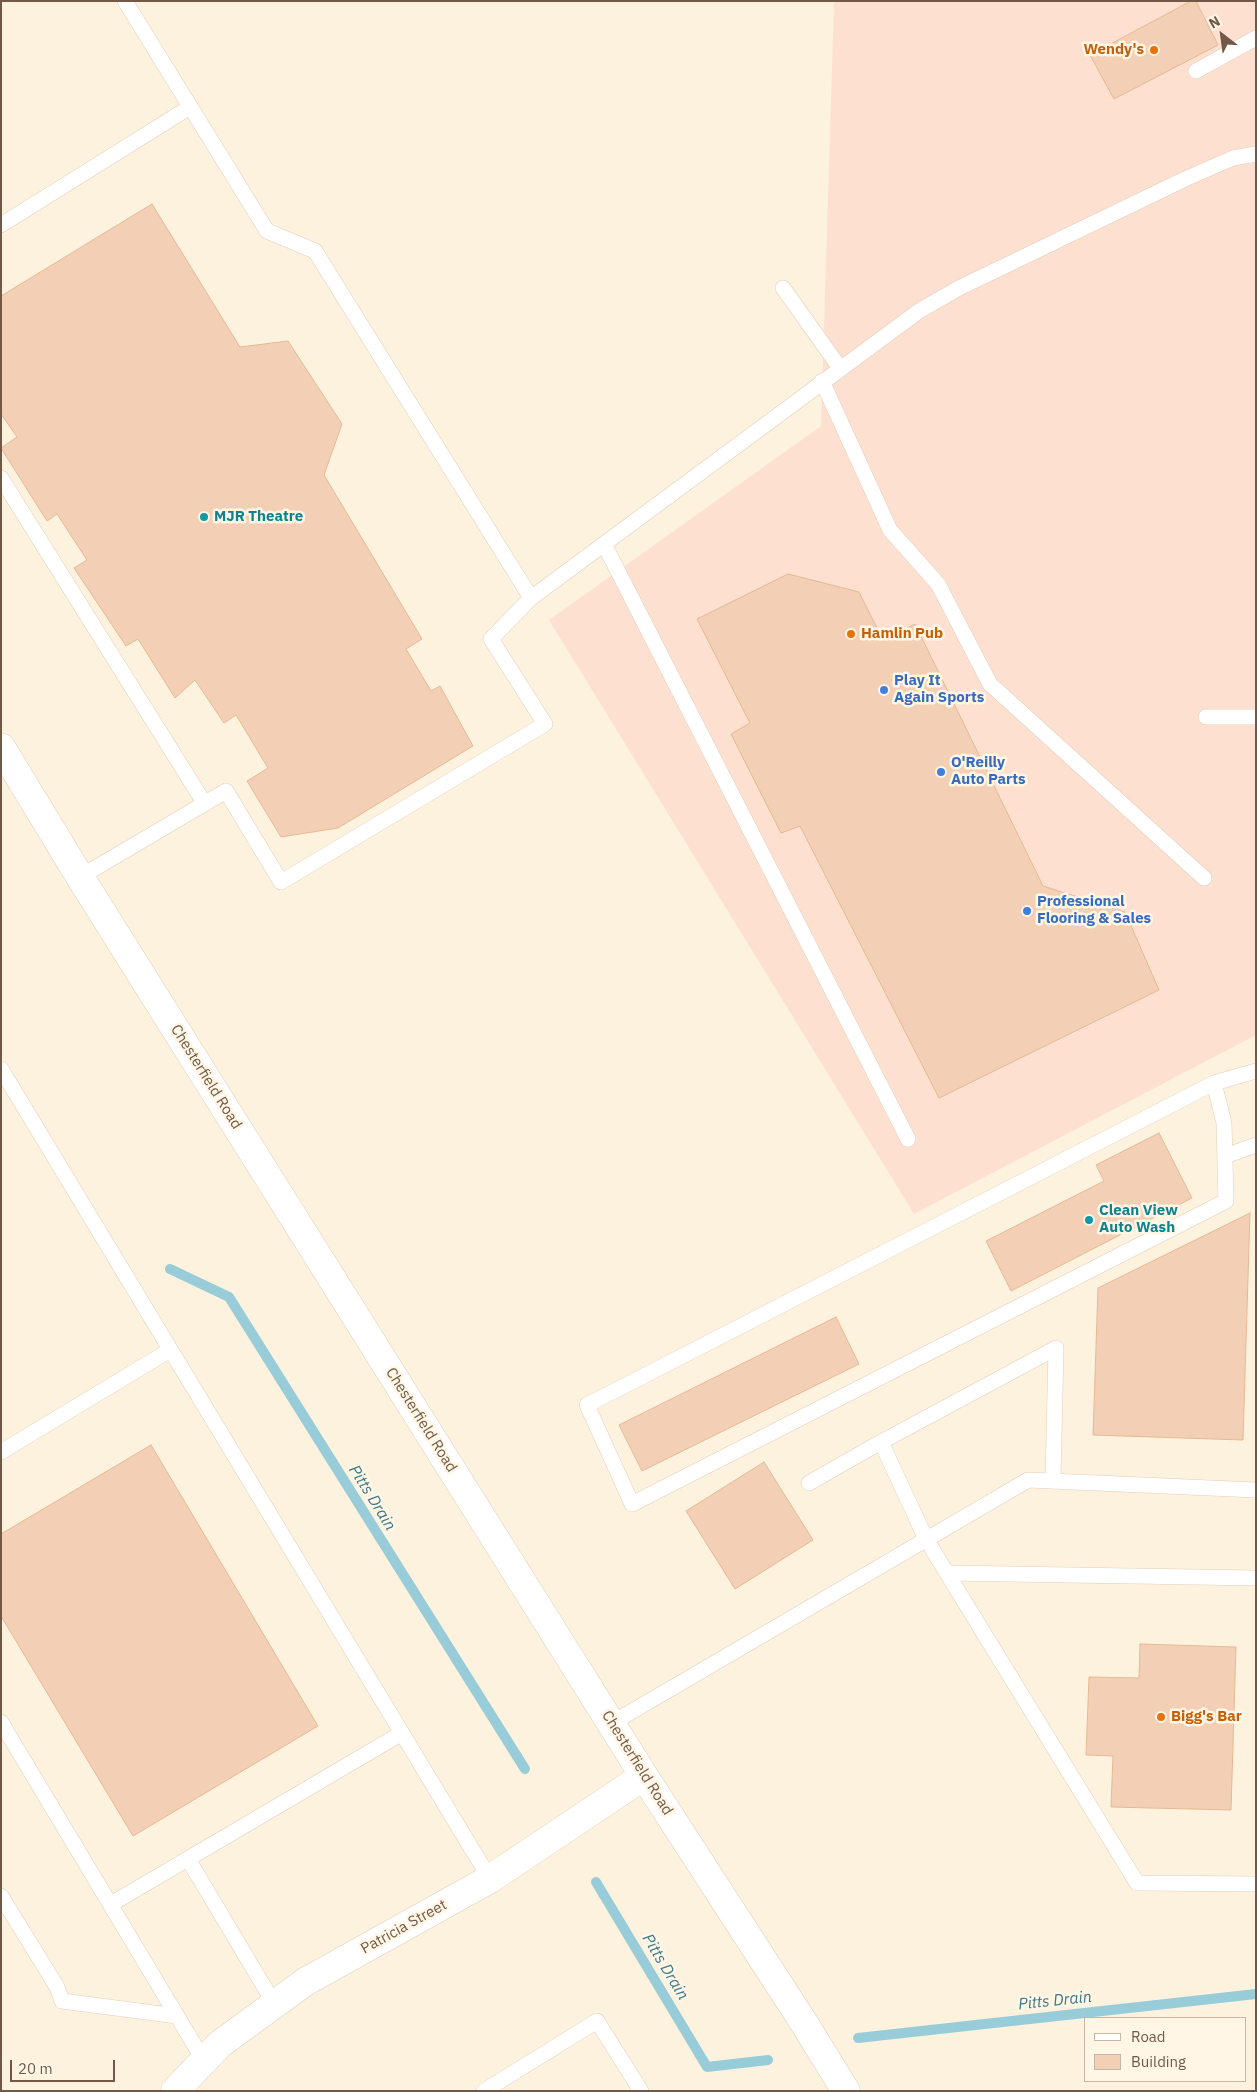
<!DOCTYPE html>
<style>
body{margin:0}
#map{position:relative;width:1257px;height:2092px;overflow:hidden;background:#fdf2de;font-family:"IBM Plex Sans",sans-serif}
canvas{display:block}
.frame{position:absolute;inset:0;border:2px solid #735846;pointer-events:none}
.legend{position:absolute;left:1084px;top:2017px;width:162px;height:65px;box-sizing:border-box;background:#fff6e5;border:1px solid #c7b7a5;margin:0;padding:6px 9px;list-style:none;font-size:15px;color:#735846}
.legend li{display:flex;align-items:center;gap:10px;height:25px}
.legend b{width:25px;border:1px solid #c7b7a5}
.north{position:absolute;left:1197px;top:10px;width:50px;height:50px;-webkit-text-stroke:4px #fff6e5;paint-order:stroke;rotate:330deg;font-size:14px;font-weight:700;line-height:20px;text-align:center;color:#735846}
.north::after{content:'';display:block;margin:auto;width:18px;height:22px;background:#735846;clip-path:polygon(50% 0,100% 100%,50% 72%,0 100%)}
.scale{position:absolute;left:10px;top:2060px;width:105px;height:22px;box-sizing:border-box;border:2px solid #735846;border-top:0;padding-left:6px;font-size:15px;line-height:18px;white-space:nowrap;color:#735846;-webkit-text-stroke:4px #fff6e5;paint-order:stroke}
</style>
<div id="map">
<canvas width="1257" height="2092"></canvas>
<div class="frame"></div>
<ul class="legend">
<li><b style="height:6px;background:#fff"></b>Road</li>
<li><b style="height:14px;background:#f3d0b5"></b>Building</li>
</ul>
<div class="north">N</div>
<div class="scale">20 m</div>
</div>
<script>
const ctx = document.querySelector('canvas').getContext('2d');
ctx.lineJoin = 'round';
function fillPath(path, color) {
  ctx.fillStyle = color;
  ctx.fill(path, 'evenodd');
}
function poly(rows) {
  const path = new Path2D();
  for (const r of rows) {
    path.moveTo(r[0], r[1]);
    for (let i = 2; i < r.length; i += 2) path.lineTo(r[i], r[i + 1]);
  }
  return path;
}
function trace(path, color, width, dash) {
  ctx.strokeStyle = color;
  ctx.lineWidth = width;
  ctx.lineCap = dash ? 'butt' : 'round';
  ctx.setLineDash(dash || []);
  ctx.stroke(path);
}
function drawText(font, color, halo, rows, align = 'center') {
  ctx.font = font + ' "IBM Plex Sans",sans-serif';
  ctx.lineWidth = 5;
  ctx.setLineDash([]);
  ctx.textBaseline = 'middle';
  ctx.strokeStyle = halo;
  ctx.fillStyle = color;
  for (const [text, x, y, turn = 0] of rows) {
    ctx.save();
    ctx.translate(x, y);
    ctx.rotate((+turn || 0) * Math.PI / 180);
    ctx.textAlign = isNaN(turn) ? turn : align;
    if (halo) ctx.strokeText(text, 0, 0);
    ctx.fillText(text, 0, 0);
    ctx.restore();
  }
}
fillPath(poly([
 [834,1,1256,1,1256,1035,914,1214,549,620,821,426]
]), '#fee0d1');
trace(poly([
 [170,1269,229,1297,525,1769],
 [596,1882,707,2067,768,2060],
 [858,2038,1256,1994]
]), '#98ccd9', 10);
const building = poly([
 [1191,1,1196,1,1218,45,1114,99,1090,55,1191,1],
 [152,204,240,347,288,341,342,424,324,475,422,639,406,649,431,691,440,686,473,746,338,828,281,837,247,781,268,768,236,715,224,723,195,680,175,698,138,639,126,646,74,568,87,560,57,514,47,521,1,448,17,437,1,414,1,296,152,204],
 [788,574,859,592,883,640,915,624,1043,886,1125,912,1159,990,939,1098,800,826,781,833,731,734,750,723,697,619,788,574],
 [1159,1133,1192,1198,1011,1291,986,1241,1104,1181,1096,1165,1159,1133],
 [1250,1213,1243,1440,1093,1435,1098,1288,1250,1213],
 [836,1317,859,1364,642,1471,619,1425,836,1317],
 [151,1445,318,1726,133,1836,1,1616,1,1534,151,1445],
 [764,1462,813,1540,735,1589,686,1511,764,1462],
 [1140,1644,1236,1647,1231,1810,1111,1807,1113,1756,1086,1755,1089,1677,1139,1678,1140,1644]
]);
fillPath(building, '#f3d0b5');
trace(building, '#e6b894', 1);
const lane = poly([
 [125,1,267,231,315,251,531,598,919,311,959,288,1185,179,1233,158,1256,154],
 [1196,71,1256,38],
 [1,225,190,107],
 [783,288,840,368],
 [822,381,890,530,938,584,990,684,1204,878],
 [1,478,205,804],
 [604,544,908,1139],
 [1206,717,1256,717],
 [80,877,226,791,281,882,545,724,491,639,531,598],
 [1,1069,490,1879],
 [1214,1083,1224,1123,1226,1201,632,1504,587,1405,1214,1083,1256,1071],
 [1225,1156,1256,1145],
 [1,1452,170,1350],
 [1053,1481,1056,1348,881,1442,926,1539,1137,1883,1256,1884],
 [809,1483,881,1442],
 [947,1573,1256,1578],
 [1,1722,204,2061],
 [612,1723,1028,1480,1256,1490],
 [188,1859,275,2005],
 [1,1896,57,1987,62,2001,177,2016],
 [111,1904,402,1733],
 [484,2091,597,2021,641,2091]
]);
const street = poly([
 [1,747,80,877,644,1776,804,2023,846,2091],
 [175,2091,220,2044,305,1982,490,1879,644,1776]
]);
trace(lane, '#e1ceba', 16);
trace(street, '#e1ceba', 29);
trace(lane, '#fff', 15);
trace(street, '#fff', 28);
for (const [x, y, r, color] of [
 [1154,50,5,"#e8710a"],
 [204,517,5,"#0f9aa8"],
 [851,634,5,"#e8710a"],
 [884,690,5,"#3f7fe0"],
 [941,772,5,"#3f7fe0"],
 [1027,911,5,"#3f7fe0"],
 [1089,1220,5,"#0f9aa8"],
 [1161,1717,5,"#e8710a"]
]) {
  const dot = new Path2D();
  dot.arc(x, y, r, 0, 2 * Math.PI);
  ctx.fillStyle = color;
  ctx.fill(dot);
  trace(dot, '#fff6e5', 2);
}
drawText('bold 15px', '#c56008', '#fff6e5', [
 ["Wendy's",1144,50,"right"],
 ["Hamlin Pub",861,634],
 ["Bigg's Bar",1171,1717]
], 'left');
drawText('bold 15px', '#0d838f', '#fff6e5', [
 ["MJR Theatre",214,517],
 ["Clean View",1099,1211],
 ["Auto Wash",1099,1228]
], 'left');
drawText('bold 15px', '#366cbe', '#fff6e5', [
 ["Play It",894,681],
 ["Again Sports",894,698],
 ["O'Reilly",951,763],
 ["Auto Parts",951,780],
 ["Professional",1037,902],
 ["Flooring & Sales",1037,919]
], 'left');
drawText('15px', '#735846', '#fff6e5', [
 ["Chesterfield Road",206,1077,58],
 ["Chesterfield Road",421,1420,58],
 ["Chesterfield Road",637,1763,58],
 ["Patricia Street",404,1927,-29]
]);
drawText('italic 16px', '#3f7988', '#fff6e5', [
 ["Pitts Drain",372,1498,58],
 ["Pitts Drain",665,1967,59],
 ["Pitts Drain",1055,2001,-6]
]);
</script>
